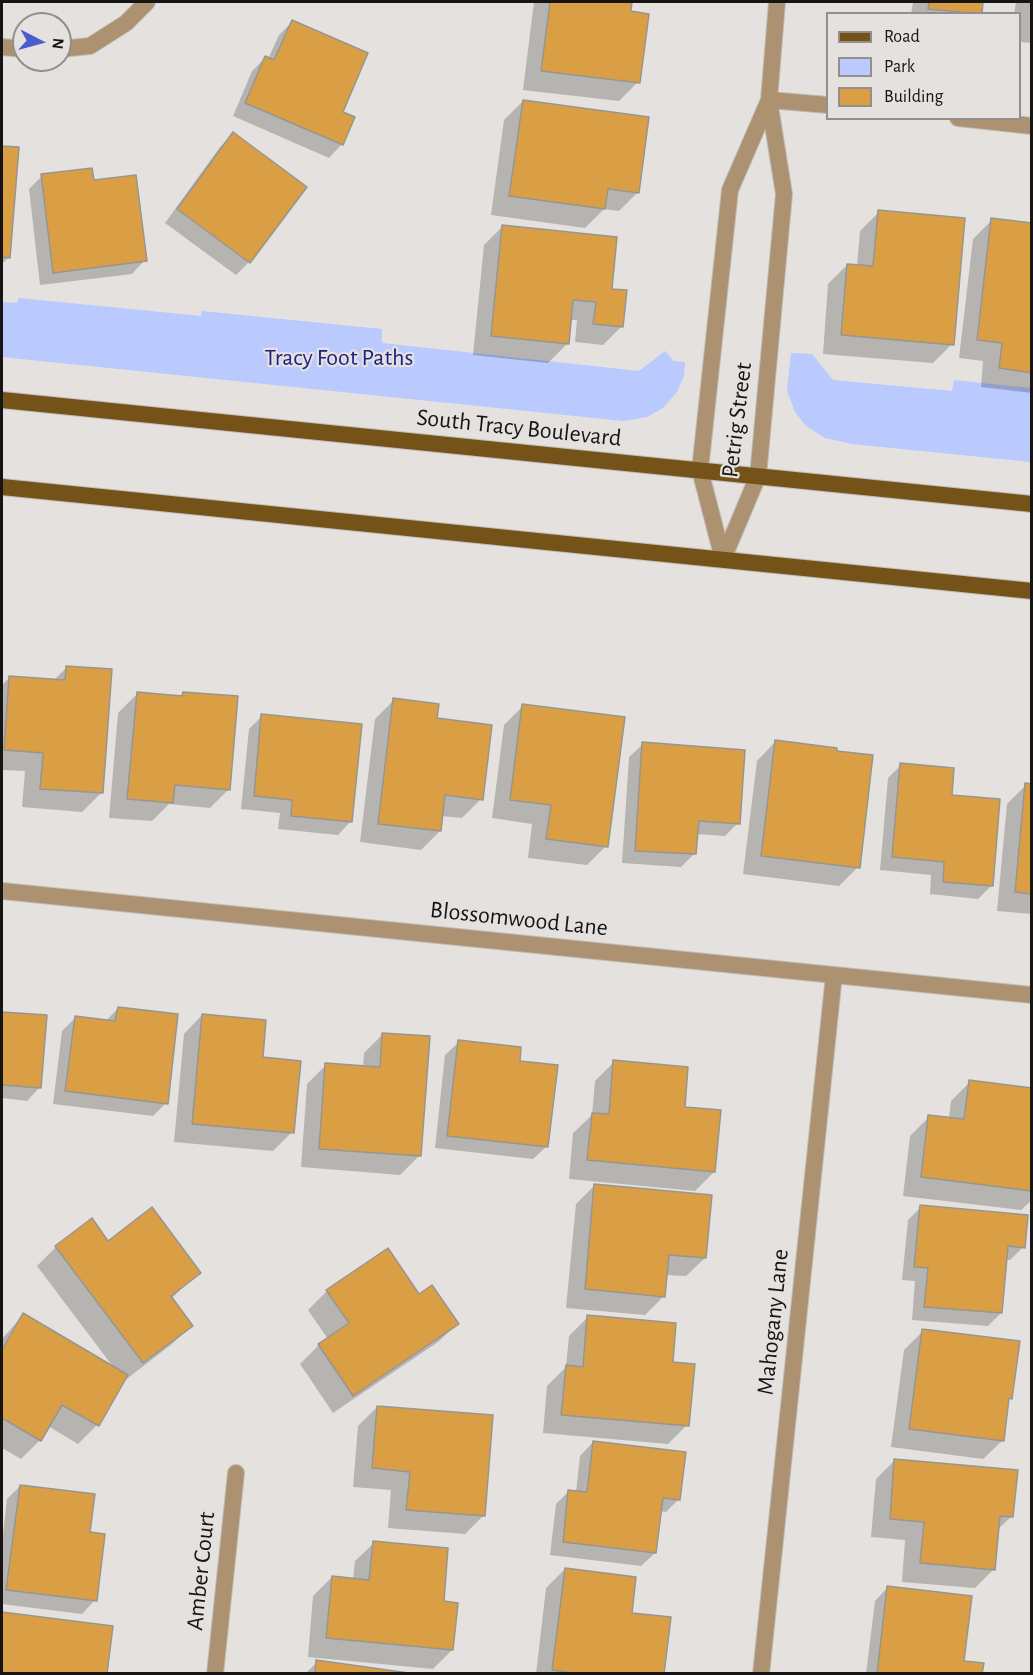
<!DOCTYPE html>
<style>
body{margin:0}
#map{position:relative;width:1033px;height:1675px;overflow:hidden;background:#e4e1de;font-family:"Alegreya Sans",sans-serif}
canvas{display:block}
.frame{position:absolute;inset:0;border:3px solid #161514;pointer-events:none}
.legend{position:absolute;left:826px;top:12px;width:195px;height:108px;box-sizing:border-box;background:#e4e1de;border:2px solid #928f8d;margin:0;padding:8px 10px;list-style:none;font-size:18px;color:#161514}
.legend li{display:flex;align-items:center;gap:12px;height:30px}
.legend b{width:30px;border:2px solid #928f8d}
.north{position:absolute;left:12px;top:12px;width:60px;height:60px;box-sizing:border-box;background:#e4e1de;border:2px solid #928f8d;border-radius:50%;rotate:96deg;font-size:16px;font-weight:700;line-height:24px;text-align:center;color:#161514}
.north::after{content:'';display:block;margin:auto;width:21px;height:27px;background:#4b5bd0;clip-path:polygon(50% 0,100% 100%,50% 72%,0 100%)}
</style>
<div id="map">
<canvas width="1033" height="1675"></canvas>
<div class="frame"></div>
<ul class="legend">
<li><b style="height:8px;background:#755218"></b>Road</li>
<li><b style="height:16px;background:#bac9fe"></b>Park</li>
<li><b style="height:16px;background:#da9f44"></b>Building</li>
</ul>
<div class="north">N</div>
</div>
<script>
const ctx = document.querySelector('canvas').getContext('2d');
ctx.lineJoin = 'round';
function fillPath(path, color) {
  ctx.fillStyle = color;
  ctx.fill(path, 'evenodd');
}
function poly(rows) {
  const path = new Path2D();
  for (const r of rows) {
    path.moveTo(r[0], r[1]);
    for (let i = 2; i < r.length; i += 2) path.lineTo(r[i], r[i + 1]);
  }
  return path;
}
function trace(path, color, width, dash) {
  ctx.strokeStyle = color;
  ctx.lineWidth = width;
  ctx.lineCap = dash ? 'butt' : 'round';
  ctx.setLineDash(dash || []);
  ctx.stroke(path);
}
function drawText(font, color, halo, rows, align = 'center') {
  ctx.font = font + ' "Alegreya Sans",sans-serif';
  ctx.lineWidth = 4.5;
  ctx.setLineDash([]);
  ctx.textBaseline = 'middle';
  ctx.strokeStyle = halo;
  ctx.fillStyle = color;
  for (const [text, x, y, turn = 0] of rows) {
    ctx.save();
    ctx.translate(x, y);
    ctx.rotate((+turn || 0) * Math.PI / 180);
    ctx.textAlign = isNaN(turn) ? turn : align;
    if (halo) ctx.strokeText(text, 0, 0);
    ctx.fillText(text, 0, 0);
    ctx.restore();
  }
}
fillPath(poly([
 [19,298,201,316,202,311,382,329,382,343,639,371,665,351,674,361,685,362,684,376,677,392,663,408,647,417,624,421,2,357,2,302,17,303],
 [791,353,812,354,833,380,952,391,954,380,1031,388,1031,462,852,444,825,438,806,426,795,412,787,391]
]), '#bac9fe');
fillPath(poly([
 [534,2,631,2,629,13,638,82,619,101,523,90],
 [913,2,982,2,980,14,911,14],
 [1016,2,1032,2,1032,43,1020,42,1020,14,1014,14],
 [292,22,342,144,329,158,233,116,252,71,265,58,268,59,279,35],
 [523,101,638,192,619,211,604,209,585,228,491,215,504,120],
 [233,134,249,262,236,275,165,223,220,147],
 [2,147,18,149,9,257,2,264],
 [42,176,93,181,145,260,132,274,40,285,29,189],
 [879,212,952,344,933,363,823,354,828,284,847,265,857,266,860,231],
 [992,220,1032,224,1032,393,981,387,983,361,959,358,973,239],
 [503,226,610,290,622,326,603,345,575,342,577,320,570,320,567,344,548,363,473,355,484,245],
 [67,667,101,793,82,812,22,807,25,771,2,770,2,685,10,677,53,681],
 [183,693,229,789,210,808,169,804,152,821,109,818,118,713,137,694,179,698],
 [394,700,436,719,481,799,462,818,441,816,440,831,421,850,360,842,375,719],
 [523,706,606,846,587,865,528,858,532,824,492,818,504,725],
 [262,716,351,821,338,835,278,829,280,813,241,809,249,729],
 [775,742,858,867,839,886,743,874,757,761],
 [643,744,738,823,725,836,696,834,694,854,681,867,622,863,629,757],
 [901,765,950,796,991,886,978,899,930,894,931,875,880,870,888,778],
 [1026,785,1032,785,1032,914,997,911,1007,804],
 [118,1008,166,1103,153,1116,53,1104,62,1031,75,1018,105,1022],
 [2,1013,46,1017,40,1087,27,1101,2,1098],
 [202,1015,261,1058,292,1132,273,1151,174,1142,184,1034],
 [383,1034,419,1156,400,1175,301,1167,307,1084,326,1065,363,1067,364,1053],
 [459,1042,518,1063,547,1146,533,1159,435,1148,445,1055],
 [614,1062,683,1108,714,1172,695,1191,569,1179,573,1133,592,1115,595,1081],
 [970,1082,1032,1089,1032,1200,1021,1210,903,1196,910,1136,929,1117,949,1119,951,1101],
 [595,1185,705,1258,686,1276,665,1275,664,1296,645,1315,566,1308,576,1204],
 [921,1207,1023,1247,1010,1260,1005,1260,1001,1313,988,1326,912,1320,915,1281,902,1280,908,1220],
 [108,1243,199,1272,171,1299,191,1326,172,1344,124,1381,97,1425,78,1444,48,1426,40,1440,21,1459,2,1448,2,1339,23,1315,114,1368,37,1266,56,1247],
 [387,1250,418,1296,457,1324,438,1342,333,1413,300,1364,319,1345,328,1339,308,1310,327,1291],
 [588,1317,687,1425,668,1444,543,1433,547,1386,566,1367,569,1336],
 [923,1331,1011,1398,1007,1402,1002,1441,983,1459,891,1447,904,1350],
 [377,1407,484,1515,465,1534,388,1528,391,1490,353,1487,358,1426],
 [593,1442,679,1499,666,1512,659,1511,655,1553,641,1566,550,1555,556,1504,569,1491,576,1492,580,1456],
 [895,1460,1012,1516,997,1530,994,1569,975,1588,902,1582,905,1540,871,1537,876,1479],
 [20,1486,88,1534,95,1600,82,1614,2,1604,2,1544,7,1499],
 [374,1543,442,1602,452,1650,433,1669,308,1657,313,1596,332,1577,353,1579,355,1561],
 [565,1569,630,1614,663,1674,536,1674,546,1588],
 [888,1587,963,1662,981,1674,866,1674,875,1601],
 [2,1613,111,1627,105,1674,2,1674],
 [317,1662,405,1674,305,1674]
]), '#0003');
const building = poly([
 [550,2,632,2,631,11,649,14,640,83,541,71,550,2],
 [929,2,983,2,982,14,928,9,929,2],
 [292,20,368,53,343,112,355,117,343,145,245,103,265,56,274,60,292,20],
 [523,100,649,117,639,193,608,189,605,209,509,196,523,100],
 [233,132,307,187,250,263,177,209,233,132],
 [2,146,19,147,10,258,2,257,2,146],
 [92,168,94,180,136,175,147,261,53,273,41,174,92,168],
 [878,210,965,218,954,345,841,335,847,264,873,266,878,210],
 [991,218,1032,223,1032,373,999,368,1002,343,977,340,991,218],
 [502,225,617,237,612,289,627,290,623,327,593,324,596,302,573,300,569,344,491,336,502,225],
 [66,666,112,669,103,793,40,789,43,753,4,750,9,676,65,680,66,666],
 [137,692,182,696,183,692,238,696,230,790,175,785,173,803,127,799,137,692],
 [393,698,439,704,437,718,492,725,483,800,445,795,441,831,378,824,393,698],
 [522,704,625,717,608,847,546,839,551,805,510,800,522,704],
 [261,714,362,724,352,822,291,816,292,800,254,796,261,714],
 [775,740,837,748,837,751,873,755,860,868,761,856,775,740],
 [642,742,745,750,740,824,699,821,696,854,635,851,642,742],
 [900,763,954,768,952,795,1000,799,993,886,943,882,944,862,892,857,900,763],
 [1025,783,1032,784,1032,894,1015,892,1025,783],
 [118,1007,178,1014,168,1104,65,1091,75,1016,115,1021,118,1007],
 [2,1012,47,1015,41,1088,2,1085,2,1012],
 [202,1014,266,1020,263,1057,301,1061,294,1133,192,1124,202,1014],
 [382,1033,430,1036,421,1156,319,1149,325,1063,380,1067,382,1033],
 [458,1040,521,1047,520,1061,558,1065,548,1147,447,1136,458,1040],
 [613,1060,688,1067,685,1107,721,1110,715,1172,587,1160,592,1113,609,1114,613,1060],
 [969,1080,1032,1088,1032,1191,921,1177,928,1115,964,1119,969,1080],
 [594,1184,712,1195,706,1258,669,1255,665,1297,585,1289,594,1184],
 [920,1205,1028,1215,1025,1248,1008,1246,1002,1313,924,1307,928,1268,914,1267,920,1205],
 [152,1207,201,1273,171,1296,193,1326,143,1363,55,1246,92,1218,108,1241,152,1207],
 [388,1248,419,1294,432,1285,459,1324,353,1396,318,1344,349,1323,326,1290,388,1248],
 [23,1313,128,1375,99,1426,62,1405,41,1441,2,1418,2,1350,23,1313],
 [587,1315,676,1323,673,1362,695,1364,689,1426,561,1415,566,1365,583,1367,587,1315],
 [922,1329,1020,1341,1012,1399,1009,1398,1004,1441,909,1429,922,1329],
 [377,1406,493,1415,485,1516,406,1510,410,1472,372,1468,377,1406],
 [593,1441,686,1452,680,1500,663,1498,656,1553,563,1542,568,1490,587,1492,593,1441],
 [894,1459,1018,1470,1013,1517,1000,1516,995,1570,920,1563,924,1522,890,1519,894,1459],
 [20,1485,95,1494,90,1532,105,1534,97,1601,6,1590,20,1485],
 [373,1541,448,1548,444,1601,458,1603,453,1650,326,1638,332,1576,369,1580,373,1541],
 [565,1568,636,1577,632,1613,671,1617,664,1674,581,1674,552,1670,565,1568],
 [887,1586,972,1596,964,1661,984,1663,982,1674,877,1674,887,1586],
 [2,1612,113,1626,107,1674,2,1674,2,1612],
 [316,1660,416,1674,315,1674,316,1660]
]);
fillPath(building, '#da9f44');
trace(building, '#979592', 1.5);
const minor = poly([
 [2,47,24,49],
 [60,49,90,46,126,23,147,2],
 [769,100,828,105],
 [958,118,1032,126],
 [723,559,758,476,784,194,769,100,777,2],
 [723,559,700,470,730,190,769,100],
 [2,891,1032,995],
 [215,1674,236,1473],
 [761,1674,834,975]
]);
const primary = poly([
 [2,400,1032,504],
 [2,487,1032,591]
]);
trace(minor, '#bfbcba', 18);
trace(primary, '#bfbcba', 18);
trace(minor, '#ac9270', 16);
trace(primary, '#755218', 16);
drawText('24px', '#1f2182', '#e4e1de', [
 ["Tracy Foot Paths",339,358]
]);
drawText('24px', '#161514', '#e4e1de', [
 ["Petrig Street",737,420,-83],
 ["South Tracy Boulevard",519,428,6],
 ["Blossomwood Lane",519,919,6],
 ["Mahogany Lane",773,1322,-84],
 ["Amber Court",201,1571,-84]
]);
</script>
